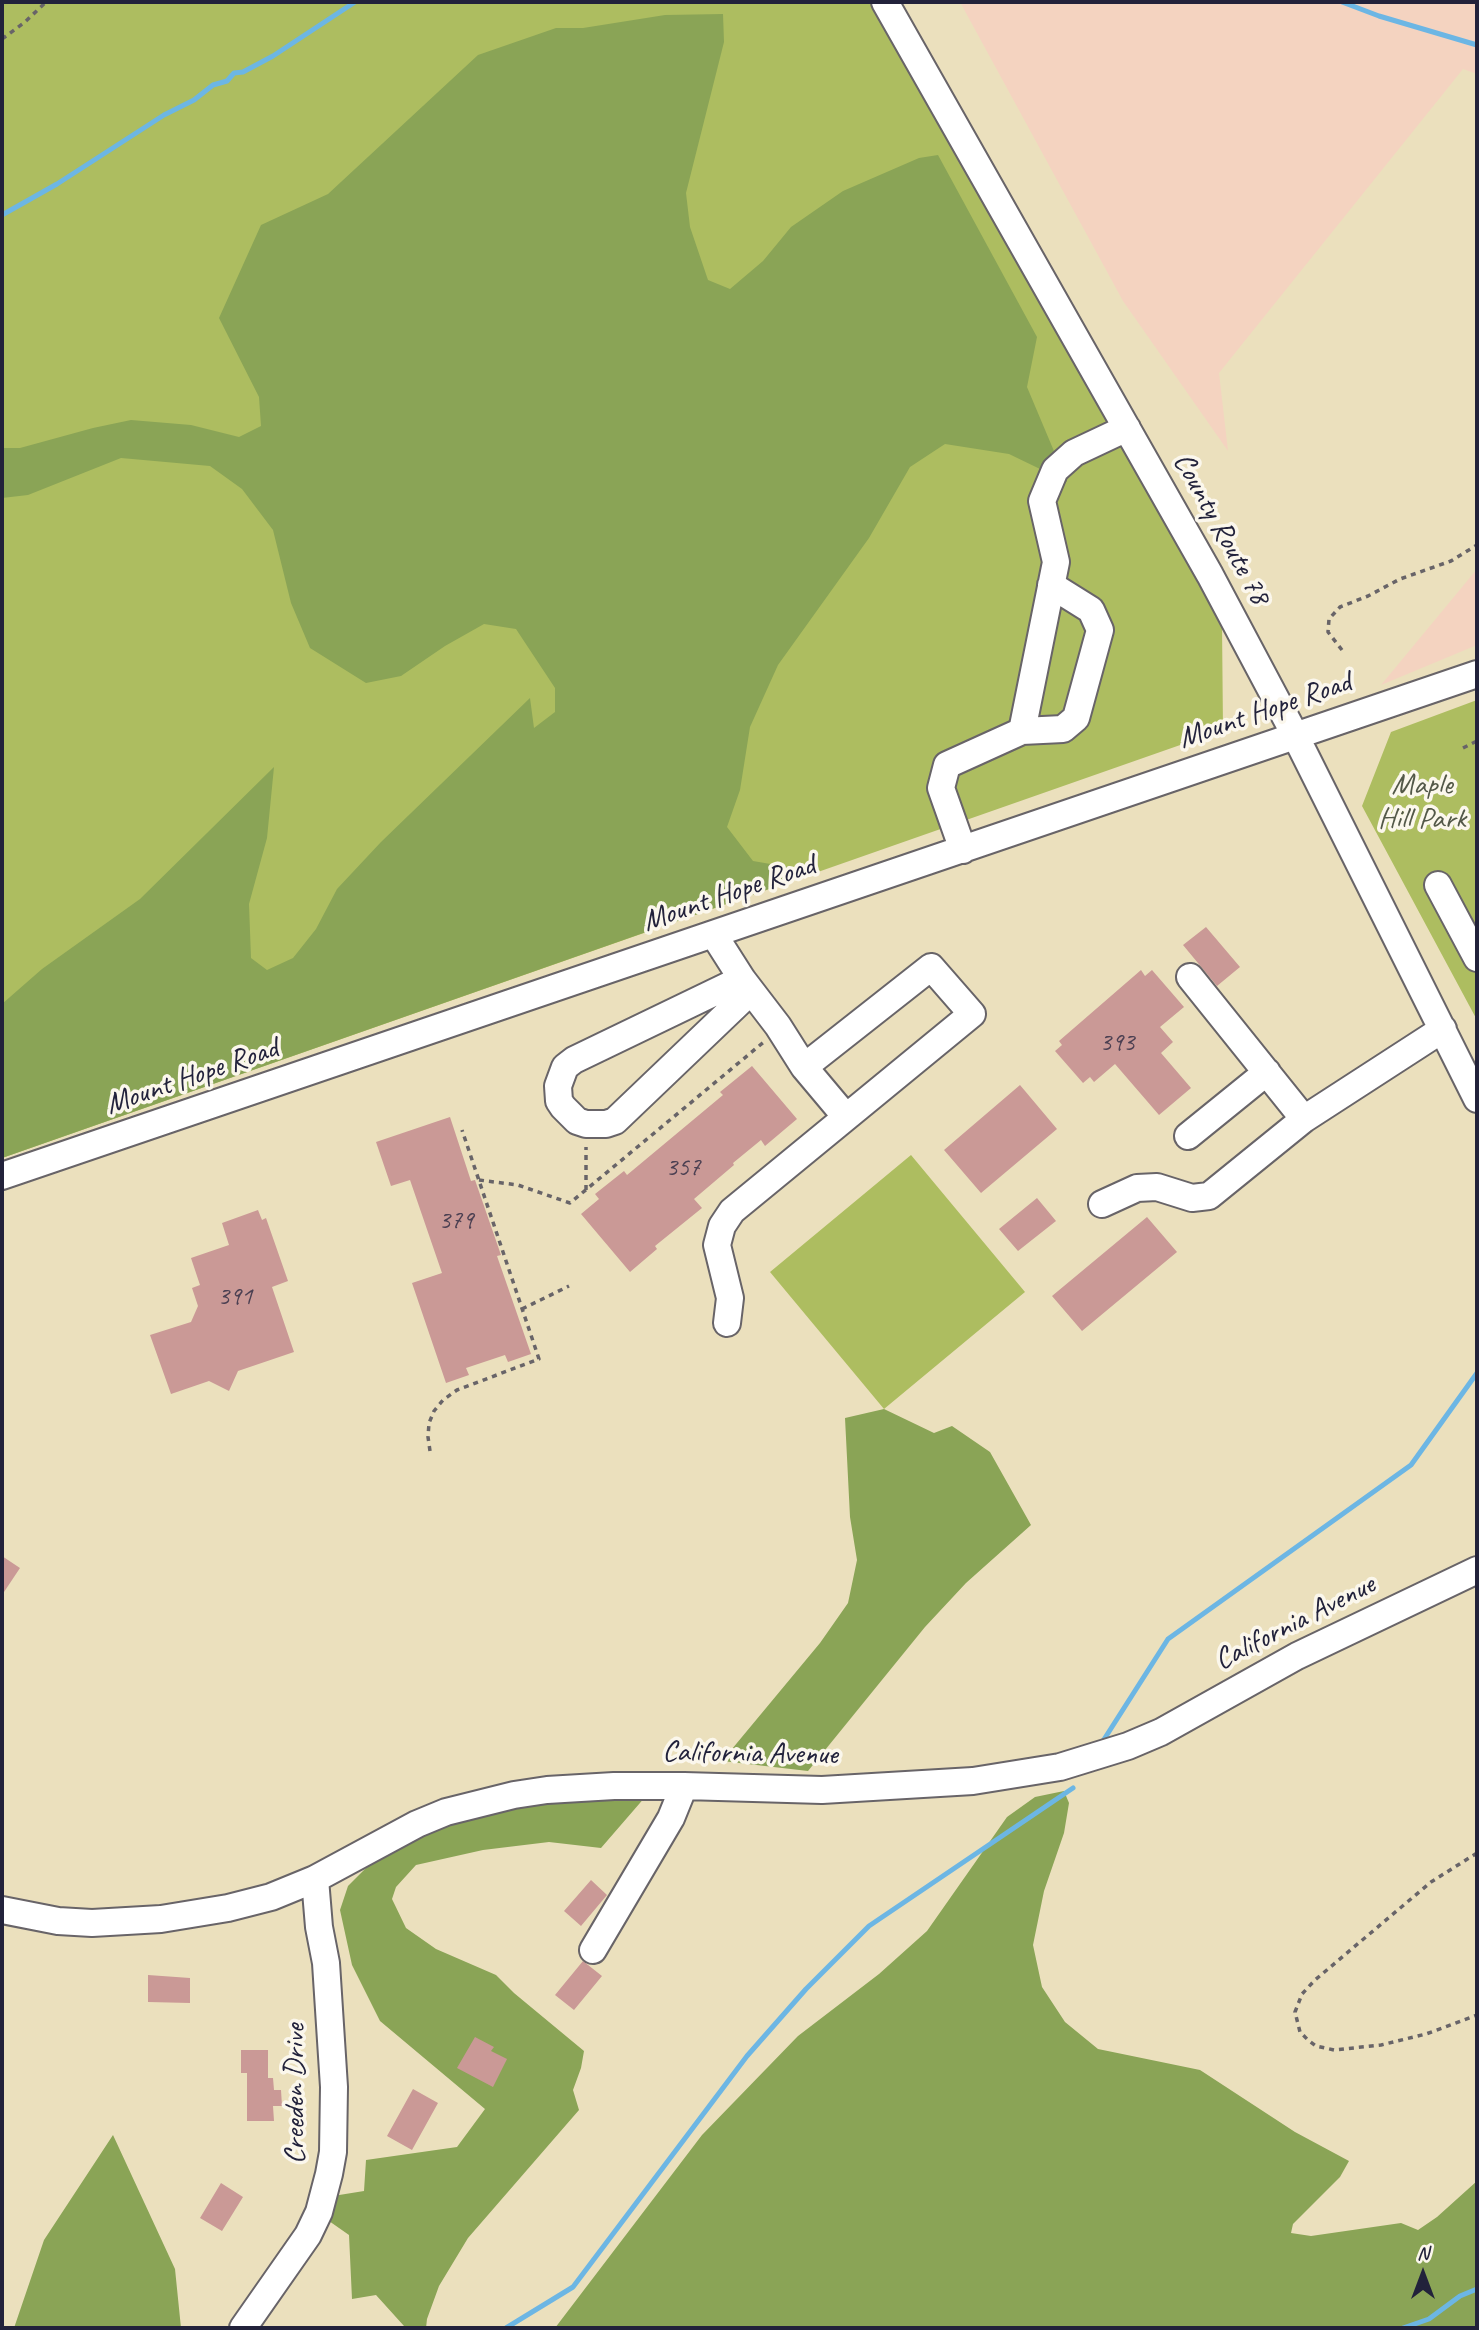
<!DOCTYPE html>
<style>
body{margin:0}
#map{position:relative;width:1479px;height:2330px;overflow:hidden;background:#ebe0bd;font-family:Caveat,sans-serif}
canvas{display:block}
.frame{position:absolute;inset:0;border:4px solid #22223b;pointer-events:none}
.north{position:absolute;left:1388px;top:2239px;width:70px;height:70px;-webkit-text-stroke:5px #fbf7ec;paint-order:stroke;rotate:0deg;font-size:19px;font-weight:700;line-height:28px;text-align:center;color:#22223b}
.north::after{content:'';display:block;margin:auto;width:24px;height:32px;background:#22223b;clip-path:polygon(50% 0,100% 100%,50% 72%,0 100%)}
</style>
<div id="map">
<canvas width="1479" height="2330"></canvas>
<div class="frame"></div>
<div class="north">N</div>
</div>
<script>
const ctx = document.querySelector('canvas').getContext('2d');
ctx.lineJoin = 'round';
function fillPath(path, color) {
  ctx.fillStyle = color;
  ctx.fill(path, 'evenodd');
}
function poly(rows) {
  const path = new Path2D();
  for (const r of rows) {
    path.moveTo(r[0], r[1]);
    for (let i = 2; i < r.length; i += 2) path.lineTo(r[i], r[i + 1]);
  }
  return path;
}
function trace(path, color, width, dash) {
  ctx.strokeStyle = color;
  ctx.lineWidth = width;
  ctx.lineCap = dash ? 'butt' : 'round';
  ctx.setLineDash(dash || []);
  ctx.stroke(path);
}
function drawText(font, color, halo, rows, align = 'center') {
  ctx.font = font + ' Caveat,sans-serif';
  ctx.lineWidth = 7;
  ctx.setLineDash([]);
  ctx.textBaseline = 'middle';
  ctx.strokeStyle = halo;
  ctx.fillStyle = color;
  for (const [text, x, y, turn = 0] of rows) {
    ctx.save();
    ctx.translate(x, y);
    ctx.rotate((+turn || 0) * Math.PI / 180);
    ctx.textAlign = isNaN(turn) ? turn : align;
    if (halo) ctx.strokeText(text, 0, 0);
    ctx.fillText(text, 0, 0);
    ctx.restore();
  }
}
fillPath(poly([
 [960,2,1477,2,1477,74,1463,69,1219,373,1228,451,1123,301],
 [1477,569,1477,645,1381,685]
]), '#f4d3c0');
fillPath(poly([
 [2,2,886,2,1222,624,1223,730,2,1158],
 [1477,700,1477,1020,1362,806,1391,732],
 [911,1155,1025,1292,884,1409,770,1272]
]), '#adbd60');
fillPath(poly([
 [723,14,724,42,686,193,690,227,708,280,730,289,763,261,791,227,843,191,919,158,938,155,1037,337,1027,387,1067,482,1009,454,945,444,910,467,869,538,778,665,750,727,740,790,727,827,753,861,817,872,2,1158,2,1004,42,969,140,899,274,767,267,838,249,904,251,958,267,970,293,958,316,929,337,889,381,842,530,698,534,728,555,712,555,688,516,629,484,624,445,646,401,676,366,683,310,648,291,603,273,530,242,489,210,466,121,458,28,495,2,498,2,448,20,448,93,428,131,420,191,425,239,437,261,426,259,397,219,318,261,225,328,194,478,55,556,28,583,28,665,15],
 [884,1409,934,1433,952,1426,990,1452,1031,1525,966,1583,925,1627,808,1771,722,1761,820,1643,848,1603,857,1560,850,1517,845,1418],
 [1064,1791,1069,1803,1064,1833,1044,1891,1033,1945,1042,1987,1065,2022,1098,2049,1200,2070,1295,2132,1349,2161,1340,2177,1293,2224,1291,2233,1311,2236,1401,2223,1418,2230,1437,2217,1477,2181,1477,2328,555,2328,702,2135,798,2036,879,1974,927,1931,1007,1817,1035,1797],
 [646,1796,601,1848,549,1842,483,1850,416,1865,396,1887,392,1899,406,1928,436,1949,496,1975,514,1993,584,2051,581,2068,573,2090,579,2110,468,2238,439,2286,427,2319,426,2328,395,2328,404,2326,376,2295,352,2299,349,2235,329,2221,333,2196,364,2191,366,2160,457,2147,485,2109,380,2021,352,1965,340,1910,348,1886,365,1869,392,1849,429,1832,481,1813,534,1802],
 [113,2135,175,2269,181,2328,14,2328,44,2240]
]), '#8aa456');
trace(poly([
 [1342,2,1379,16,1477,45],
 [2,215,57,184,164,115,194,100,213,85,227,81,234,73,243,72,273,56,355,2],
 [1103,1741,1168,1639,1411,1465,1477,1373],
 [506,2328,573,2287,747,2056,806,1989,869,1926,1073,1788],
 [1403,2328,1429,2319,1460,2296,1477,2289]
]), '#6cb6e4', 5);
fillPath(poly([
 [1206,927,1240,967,1217,986,1183,945],
 [1141,970,1145,976,1152,970,1184,1007,1160,1027,1173,1042,1161,1053,1191,1088,1159,1115,1115,1064,1094,1082,1090,1077,1083,1083,1055,1051,1062,1045,1059,1041],
 [752,1066,797,1119,765,1146,761,1140,733,1163,734,1165,694,1199,702,1208,655,1246,657,1249,630,1272,581,1214,599,1199,595,1194,624,1171,627,1175,723,1095,720,1092],
 [1020,1085,1057,1129,981,1193,944,1150],
 [450,1117,471,1181,475,1180,501,1255,497,1256,531,1354,508,1362,505,1355,466,1368,469,1375,446,1383,412,1283,442,1273,410,1180,391,1186,376,1142],
 [1037,1198,1056,1221,1018,1251,999,1229],
 [258,1210,262,1220,266,1218,288,1281,272,1287,294,1352,238,1371,229,1391,209,1381,171,1394,150,1335,191,1322,198,1306,192,1288,200,1285,191,1258,229,1245,222,1223],
 [1147,1217,1177,1252,1082,1331,1052,1296],
 [2,1556,20,1568,2,1595],
 [591,1880,607,1895,581,1926,564,1911],
 [583,1961,602,1976,574,2010,555,1995],
 [148,1975,190,1978,190,2003,148,2002],
 [475,2037,494,2047,491,2051,507,2059,493,2087,457,2068],
 [241,2050,268,2050,268,2078,273,2078,274,2090,281,2090,282,2106,273,2106,274,2121,247,2121,247,2073,241,2073],
 [413,2089,438,2103,412,2150,387,2136],
 [221,2183,243,2197,222,2231,200,2218]
]), '#ca9996');
const minor = poly([
 [885,2,1210,575,1295,735,1477,1099],
 [1022,731,1063,729,1076,718,1100,630,1091,610,1051,585],
 [963,850,941,788,947,765,1022,731,1056,562,1042,501,1055,470,1074,453,1127,428],
 [1438,885,1477,958],
 [714,935,742,979,778,1026,804,1067],
 [1190,977,1304,1119],
 [742,979,574,1060,565,1067,558,1086,559,1101,563,1107,577,1121,586,1124,606,1124,615,1121,751,991],
 [1188,1136,1267,1072],
 [2,1176,1477,674],
 [1102,1204,1137,1188,1157,1187,1192,1198,1209,1196,1304,1119,1443,1029],
 [727,1323,730,1298,717,1245,722,1226,732,1211,972,1014,931,967,804,1067,846,1117],
 [2,1910,58,1921,92,1923,161,1919,228,1908,271,1897,315,1879,417,1824,446,1812,514,1795,547,1790,614,1786,684,1786,822,1790,973,1781,1060,1767,1128,1746,1161,1732,1297,1656,1477,1570],
 [593,1950,671,1818,684,1786],
 [243,2328,308,2235,319,2212,329,2174,333,2152,334,2087,326,1963,319,1927,315,1879]
]);
trace(minor, '#686468', 30);
trace(poly([
 [2,39,25,22,46,2],
 [1342,650,1328,632,1329,619,1340,607,1368,596,1400,579,1451,561,1477,545],
 [1463,748,1477,741],
 [479,1180,518,1185,570,1203,765,1041],
 [586,1190,586,1147],
 [522,1309,569,1286],
 [430,1451,428,1437,429,1423,434,1411,443,1400,457,1390,539,1359,462,1130],
 [1477,1853,1431,1882,1315,1980,1302,1994,1295,2012,1300,2032,1308,2040,1316,2046,1334,2050,1381,2045,1426,2034,1477,2015]
]), '#686468', 3.5, [5, 5]);
trace(minor, '#fff', 26);
drawText('26px', '#4c4052', null, [
 ["393",1117,1043],
 ["357",683,1168],
 ["379",456,1221],
 ["391",235,1297]
]);
drawText('30px', '#22223b', '#fbf7ec', [
 ["County Route 78",1221,529,61],
 ["Mount Hope Road",1265,711,-19],
 ["Mount Hope Road",729,894,-19],
 ["Mount Hope Road",192,1077,-19],
 ["California Avenue",1295,1623,-27],
 ["California Avenue",750,1754,1],
 ["Creeden Drive",295,2094,-90]
]);
drawText('30px', '#535848', '#fbf7ec', [
 ["Maple",1422,785],
 ["Hill Park",1422,819]
]);
</script>
